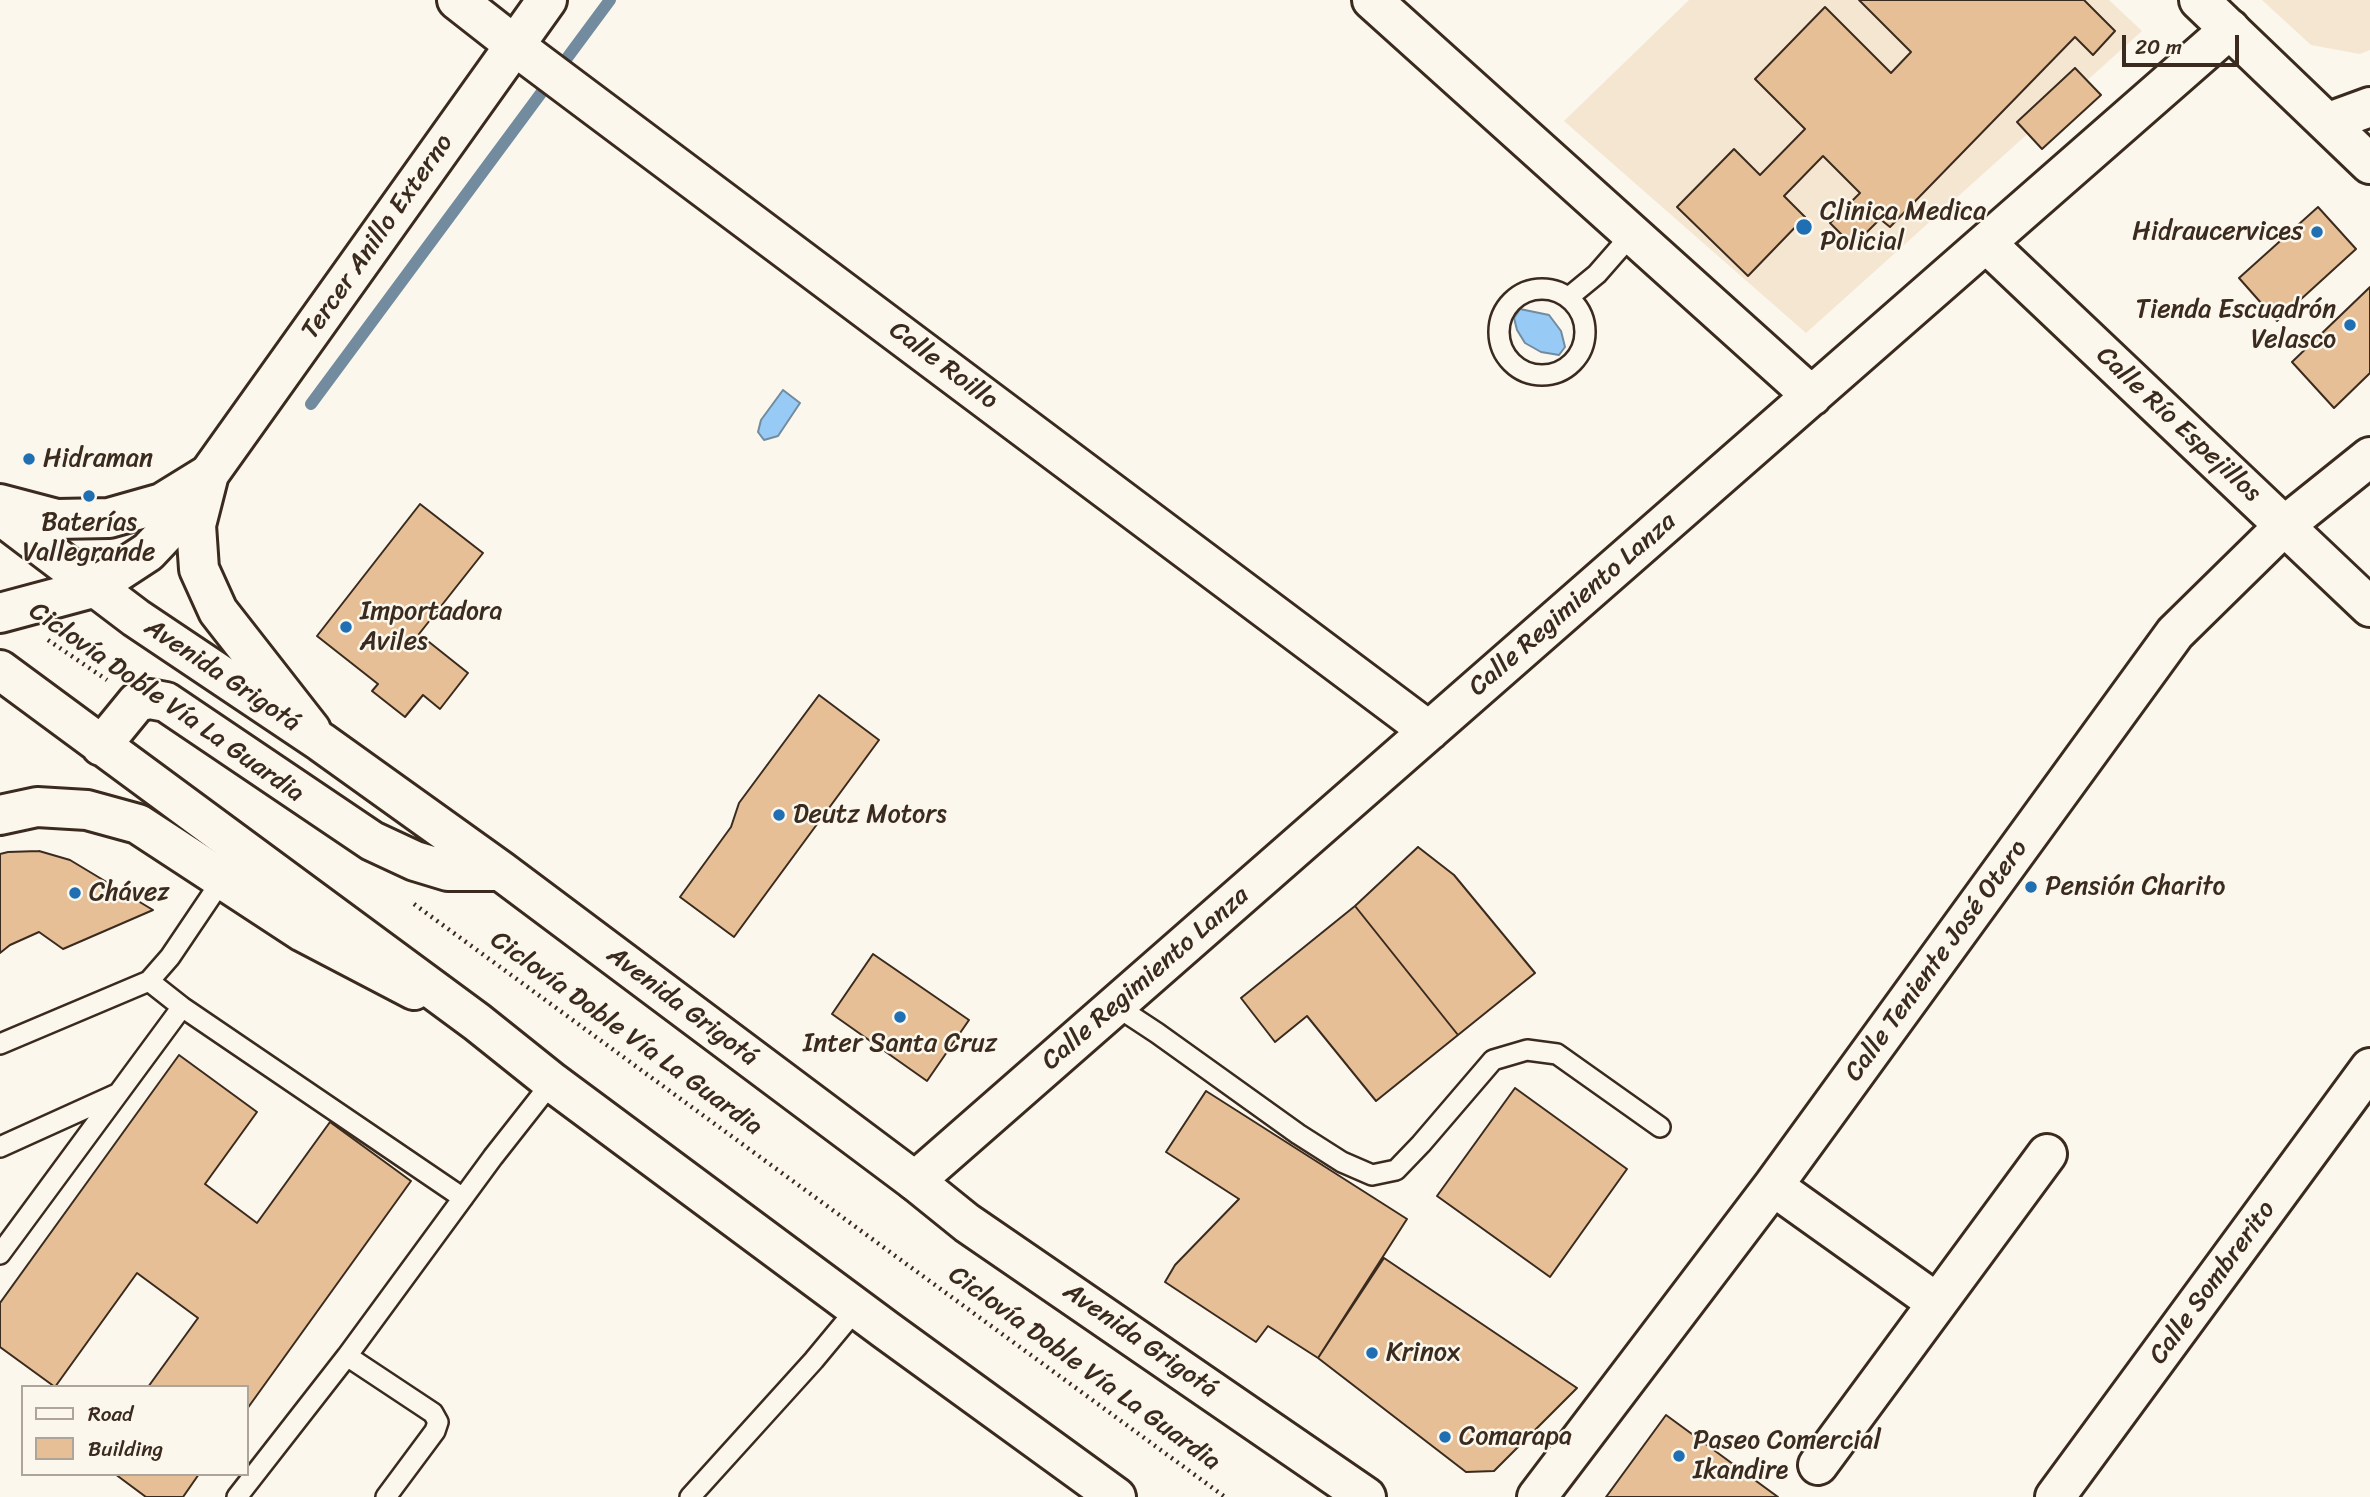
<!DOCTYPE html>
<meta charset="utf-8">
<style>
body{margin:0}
#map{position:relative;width:2370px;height:1497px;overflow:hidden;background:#fbf7ec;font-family:Sriracha,sans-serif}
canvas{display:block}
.legend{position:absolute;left:21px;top:1385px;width:228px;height:91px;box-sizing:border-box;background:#fbf7ec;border:2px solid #aea59a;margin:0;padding:9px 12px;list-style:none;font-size:21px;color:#3b2a1e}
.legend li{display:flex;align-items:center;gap:14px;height:35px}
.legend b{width:35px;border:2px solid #aea59a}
.scale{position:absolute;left:2122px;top:35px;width:117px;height:32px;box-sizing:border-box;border:4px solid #3b2a1e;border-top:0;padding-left:9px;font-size:21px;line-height:24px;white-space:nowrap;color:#3b2a1e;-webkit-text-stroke:5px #fbf7ec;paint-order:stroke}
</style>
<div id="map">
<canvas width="2370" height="1497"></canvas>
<ul class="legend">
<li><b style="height:9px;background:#fbf7ec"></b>Road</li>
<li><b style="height:19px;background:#e6bf96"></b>Building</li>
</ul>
<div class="scale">20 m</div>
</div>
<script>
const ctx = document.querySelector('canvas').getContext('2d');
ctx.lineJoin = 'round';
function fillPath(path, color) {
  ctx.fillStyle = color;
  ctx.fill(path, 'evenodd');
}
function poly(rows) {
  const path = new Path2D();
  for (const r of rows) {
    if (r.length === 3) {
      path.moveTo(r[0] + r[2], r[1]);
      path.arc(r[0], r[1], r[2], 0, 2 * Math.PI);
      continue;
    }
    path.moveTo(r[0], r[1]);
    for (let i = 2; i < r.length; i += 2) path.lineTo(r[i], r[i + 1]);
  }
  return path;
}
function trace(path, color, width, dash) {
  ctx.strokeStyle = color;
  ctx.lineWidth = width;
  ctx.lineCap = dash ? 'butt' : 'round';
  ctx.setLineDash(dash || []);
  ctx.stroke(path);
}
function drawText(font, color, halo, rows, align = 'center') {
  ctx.font = font + ' Sriracha,sans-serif';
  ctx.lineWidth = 5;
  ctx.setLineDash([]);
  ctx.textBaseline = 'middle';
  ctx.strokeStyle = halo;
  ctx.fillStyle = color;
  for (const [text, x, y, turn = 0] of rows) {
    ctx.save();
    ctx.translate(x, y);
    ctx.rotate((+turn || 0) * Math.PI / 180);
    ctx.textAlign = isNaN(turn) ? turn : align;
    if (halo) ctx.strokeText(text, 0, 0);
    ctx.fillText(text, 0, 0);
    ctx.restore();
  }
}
fillPath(poly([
 [1689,0,2109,0,2142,31,1806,333,1564,121],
 [2262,0,2370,0,2370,50,2360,54,2311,45]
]), '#f5e6d2');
const water = poly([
 [1520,309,1549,315,1561,331,1565,347,1559,355,1541,352,1525,343,1517,330,1514,318,1520,309],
 [783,390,800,403,778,436,764,440,758,432,761,420,783,390]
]);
fillPath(water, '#97cbf5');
trace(water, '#728b9f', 2);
trace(poly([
 [311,404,610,0]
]), '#728b9f', 12);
const building = poly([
 [1859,0,2084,0,2115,31,2093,55,2075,37,1890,227,1880,219,1853,246,1830,223,1860,193,1823,156,1784,196,1805,217,1748,276,1677,207,1734,149,1760,175,1805,129,1755,79,1825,7,1891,73,1911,52,1859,0],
 [2075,68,2101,95,2042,149,2017,122,2075,68],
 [2318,207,2356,249,2277,321,2239,278,2318,207],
 [2370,287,2370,373,2334,408,2292,362,2370,287],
 [420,504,483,553,419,634,468,673,440,709,423,695,405,717,372,691,378,684,317,636,420,504],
 [819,695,879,740,734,937,680,897,731,827,739,803,819,695],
 [1418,847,1454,875,1535,973,1458,1035,1355,906,1418,847],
 [39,851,70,860,153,910,63,949,39,932,10,945,0,953,0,854,8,852,39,851],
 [1355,906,1458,1035,1376,1101,1307,1016,1275,1042,1241,998,1355,906],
 [873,954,969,1020,927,1081,832,1014,873,954],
 [179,1055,257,1112,205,1184,257,1223,330,1122,411,1181,247,1409,247,1387,148,1387,198,1318,137,1273,55,1387,0,1347,0,1303,179,1055],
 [1515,1088,1627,1169,1550,1277,1437,1196,1515,1088],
 [1206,1091,1407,1219,1318,1358,1268,1326,1256,1342,1165,1282,1175,1265,1239,1199,1166,1152,1206,1091],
 [1384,1258,1577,1388,1494,1471,1466,1472,1318,1358,1384,1258],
 [1666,1415,1778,1497,1606,1497,1666,1415],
 [115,1474,199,1474,183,1497,146,1497,115,1474]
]);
fillPath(building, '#e6bf96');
trace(building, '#3b2a1e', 2);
const lane = poly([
 [1542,332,43],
 [1569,297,1597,274,1632,234],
 [149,981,182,1007],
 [1116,1006,1157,1033,1298,1134,1342,1162,1372,1175,1396,1170,1421,1144,1493,1060,1527,1050,1557,1054,1660,1127],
 [0,1044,149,981,170,957,226,874],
 [0,1147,117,1094],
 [0,1254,182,1007,463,1198],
 [347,1356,433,1413,438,1422,435,1431,386,1497],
 [237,1497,347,1356,493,1157,552,1082],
 [690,1497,814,1360,858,1307]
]);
const street = poly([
 [457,0,531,58,1429,731],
 [1372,0,1812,396],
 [2329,122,2370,107],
 [1986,243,2370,607],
 [915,1181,2230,29],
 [1773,1186,1937,1303],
 [1818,1465,2047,1154],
 [1537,1497,1773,1186,2175,633,2284,526,2370,457],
 [2055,1497,2370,1068]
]);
const secondary = poly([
 [2199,0,2370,164],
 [0,504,57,519,109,518,162,503,209,474],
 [311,730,218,611,199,569,196,525,209,474,547,0],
 [0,815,37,807,87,810,138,824,303,932,414,990]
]);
const primary = poly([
 [0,515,136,618,321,742,501,871,915,1181,967,1223,1366,1497],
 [0,613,93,588,148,552,182,516,209,474],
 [0,670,477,1022,552,1082,886,1330,1116,1497],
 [101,746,137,702,150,699,166,702,372,841,415,861,448,871,501,871]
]);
trace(lane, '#3b2a1e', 24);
trace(street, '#3b2a1e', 44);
trace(secondary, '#3b2a1e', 44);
trace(primary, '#3b2a1e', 44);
trace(poly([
 [48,640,107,680],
 [414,904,1225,1497]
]), '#3b2a1e', 4.5, [2, 5]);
trace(lane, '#fbf7ec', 19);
trace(street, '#fbf7ec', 38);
trace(secondary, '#fbf7ec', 38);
trace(primary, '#fbf7ec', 38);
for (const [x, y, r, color] of [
 [1804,227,9,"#1f6fb2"],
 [2317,232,7,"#1f6fb2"],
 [2350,325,7,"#1f6fb2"],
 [29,459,7,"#1f6fb2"],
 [89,496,7,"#1f6fb2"],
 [346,627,7,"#1f6fb2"],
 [779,815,7,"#1f6fb2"],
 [2031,887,7,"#1f6fb2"],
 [75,893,7,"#1f6fb2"],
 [900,1017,7,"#1f6fb2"],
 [1372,1353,7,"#1f6fb2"],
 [1445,1437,7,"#1f6fb2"],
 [1679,1456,7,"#1f6fb2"]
]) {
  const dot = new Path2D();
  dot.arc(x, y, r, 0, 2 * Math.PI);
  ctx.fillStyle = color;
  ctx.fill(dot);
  trace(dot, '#fbf7ec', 2.5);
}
drawText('26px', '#3b2a1e', '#fbf7ec', [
 ["Clinica Medica",1820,212],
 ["Policial",1820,242],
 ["Hidraucervices",2303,232,"right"],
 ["Tienda Escuadrón",2336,310,"right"],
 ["Velasco",2336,340,"right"],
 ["Hidraman",43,459],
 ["Baterías",89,523,"center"],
 ["Vallegrande",89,553,"center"],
 ["Importadora",360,612],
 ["Aviles",360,642],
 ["Deutz Motors",793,815],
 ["Pensión Charito",2045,887],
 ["Chávez",89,893],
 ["Inter Santa Cruz",900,1044,"center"],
 ["Krinox",1386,1353],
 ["Comarapa",1459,1437],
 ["Paseo Comercial",1693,1441],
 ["Ikandire",1693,1471]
], 'left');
drawText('26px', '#3b2a1e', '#fbf7ec', [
 ["Tercer Anillo Externo",378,237,-55],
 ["Calle Roillo",943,366,37],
 ["Calle Río Espejillos",2178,425,43],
 ["Calle Regimiento Lanza",1573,605,-41],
 ["Avenida Grigotá",222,676,34],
 ["Ciclovía Doble Vía La Guardia",166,703,35],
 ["Calle Teniente José Otero",1937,961,-54],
 ["Calle Regimiento Lanza",1146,979,-41],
 ["Avenida Grigotá",682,1007,37],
 ["Ciclovía Doble Vía La Guardia",626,1034,36],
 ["Calle Sombrerito",2213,1283,-54],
 ["Avenida Grigotá",1140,1341,35],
 ["Ciclovía Doble Vía La Guardia",1084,1369,36]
]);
</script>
